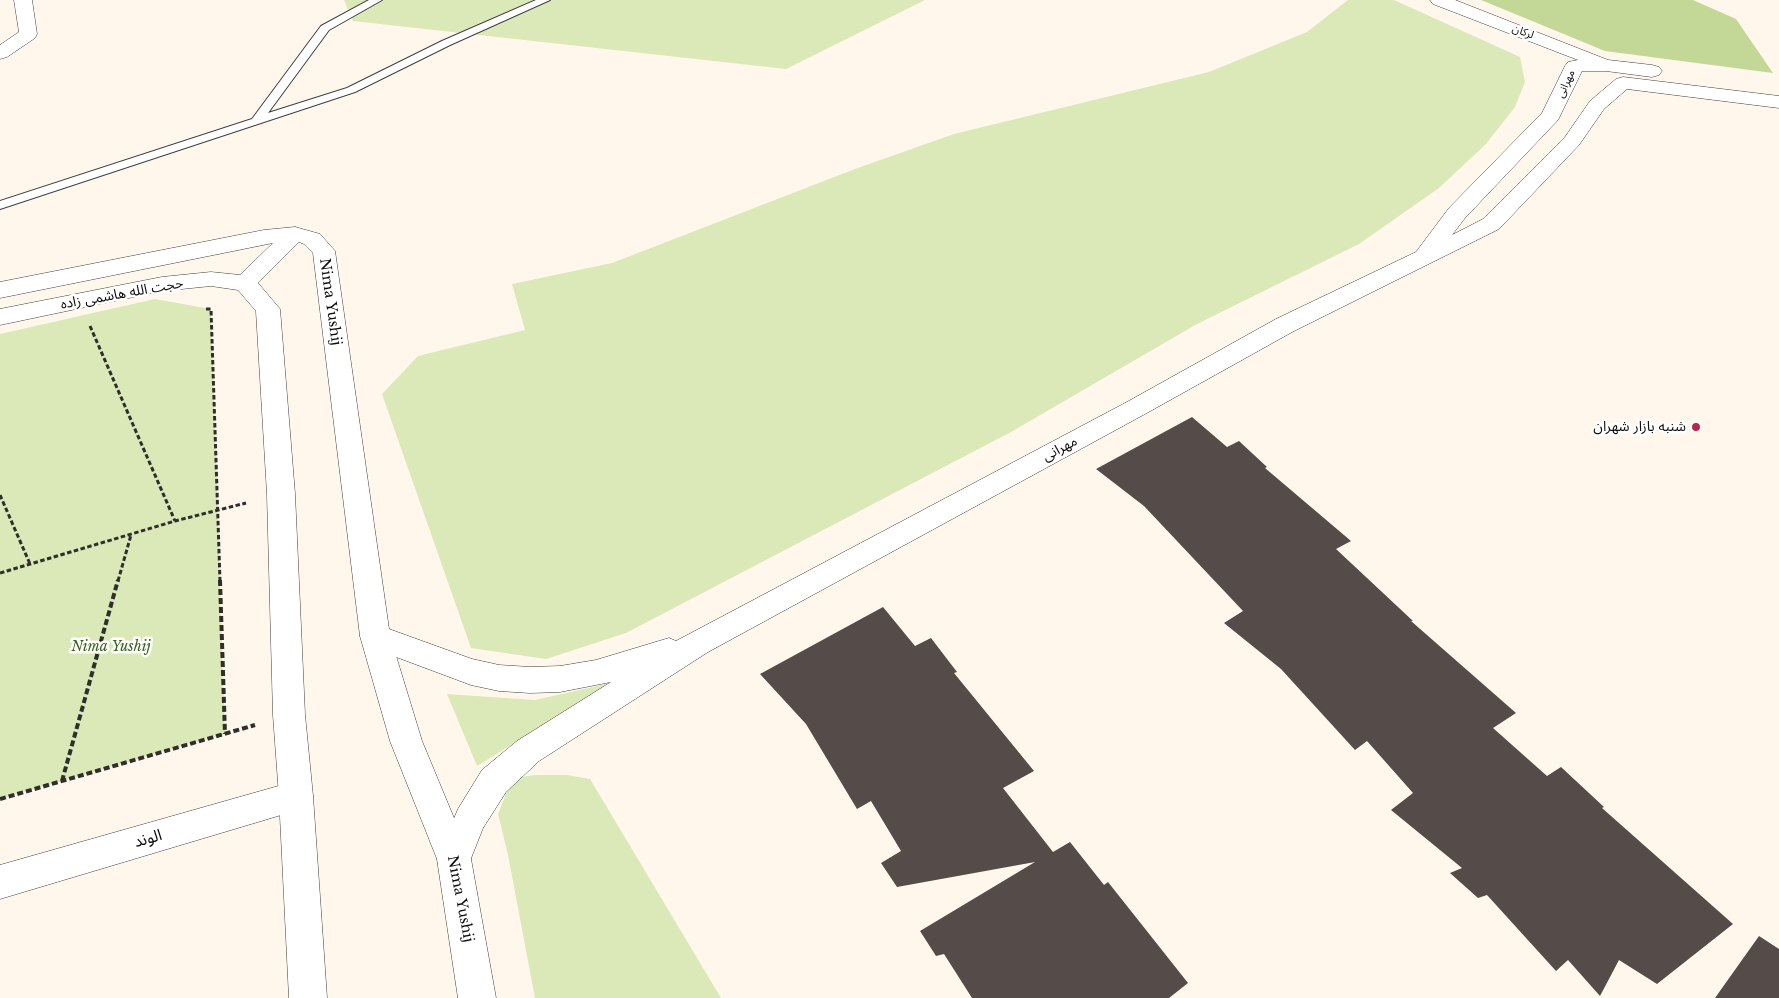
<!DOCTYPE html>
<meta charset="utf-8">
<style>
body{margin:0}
canvas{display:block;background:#fff7ec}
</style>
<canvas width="1779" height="998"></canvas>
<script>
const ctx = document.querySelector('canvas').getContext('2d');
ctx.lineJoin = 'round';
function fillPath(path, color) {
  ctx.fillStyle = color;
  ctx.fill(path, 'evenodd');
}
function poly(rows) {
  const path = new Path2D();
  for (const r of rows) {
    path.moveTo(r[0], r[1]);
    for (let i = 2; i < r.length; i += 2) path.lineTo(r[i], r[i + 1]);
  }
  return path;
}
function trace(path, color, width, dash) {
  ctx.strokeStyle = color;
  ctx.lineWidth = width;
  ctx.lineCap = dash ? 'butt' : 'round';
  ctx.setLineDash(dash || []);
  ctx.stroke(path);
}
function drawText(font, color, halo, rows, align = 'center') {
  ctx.font = font + ' "Libre Baskerville","Noto Sans Arabic",serif';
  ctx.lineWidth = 5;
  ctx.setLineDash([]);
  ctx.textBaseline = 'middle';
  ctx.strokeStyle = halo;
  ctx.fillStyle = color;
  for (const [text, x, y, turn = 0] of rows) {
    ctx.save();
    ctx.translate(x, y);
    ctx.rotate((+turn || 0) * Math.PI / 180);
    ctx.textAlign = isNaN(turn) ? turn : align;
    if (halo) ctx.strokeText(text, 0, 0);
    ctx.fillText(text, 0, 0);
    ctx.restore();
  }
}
fillPath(poly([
 [344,0,925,0,786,69,353,21],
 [1348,0,1394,0,1520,57,1525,82,1515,107,1486,144,1439,188,1359,244,1197,324,1011,432,626,633,546,659,471,648,382,394,418,356,525,330,512,284,612,263,855,169,954,134,1209,72,1307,32],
 [155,299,211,309,225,734,0,799,0,334],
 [611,683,477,766,447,694,535,700],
 [535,775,567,775,590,779,721,998,535,998,508,855,498,814,511,782,521,777]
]), '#dbe8b7');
fillPath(poly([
 [1481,0,1693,0,1736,19,1773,73,1605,51]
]), '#c3d896');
fillPath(poly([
 [1192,417,1227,447,1239,441,1267,467,1265,468,1351,541,1336,549,1413,621,1411,621,1516,713,1493,728,1547,776,1561,767,1604,807,1602,808,1733,924,1657,984,1619,960,1600,996,1568,960,1556,971,1487,895,1478,898,1450,873,1462,868,1391,810,1413,793,1367,741,1355,750,1281,669,1224,623,1243,611,1144,506,1096,469],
 [883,607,915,646,931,638,957,672,954,673,1034,771,1003,788,1053,852,1070,842,1104,885,1108,882,1188,983,1169,998,972,998,944,954,936,956,920,931,1035,862,897,887,881,863,901,851,871,801,857,809,806,724,760,674],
 [1759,936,1779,949,1779,998,1715,998]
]), '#554b49');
const service = poly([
 [369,0,382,0,329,30,268,113,347,88,442,41,536,0,550,0,450,45,355,92,0,209,0,201,252,119,321,26,369,0]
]);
const minor = poly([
 [14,0,32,0,37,34,35,38,7,57,0,59,0,45,19,32,14,0],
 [1430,0,1455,0,1608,60,1652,65,1659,67,1662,71,1659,75,1652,77,1606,71,1582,71,1558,120,1465,218,1452,235,1483,219,1565,137,1590,101,1616,79,1623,77,1779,96,1779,108,1627,89,1604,109,1579,145,1499,229,1294,331,1145,414,708,652,539,761,506,792,483,828,466,871,454,875,442,871,437,859,458,809,482,770,517,741,611,682,560,692,530,693,499,691,471,685,364,645,360,636,364,627,375,624,472,659,499,665,530,667,560,666,596,660,669,638,676,641,1127,402,1276,319,1416,252,1449,208,1542,113,1565,66,1568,62,1578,60,1433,4,1430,0],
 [296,781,308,785,313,796,308,807,0,899,0,865,296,781]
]);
const tertiary = poly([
 [295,227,320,234,335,251,390,636,422,741,471,859,496,998,458,998,437,859,390,741,360,636,313,253,304,244,299,242,258,283,280,309,295,494,305,715,313,796,327,998,289,998,279,796,273,715,267,494,256,311,238,290,211,286,162,291,0,325,0,309,162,277,211,272,240,275,273,243,0,298,0,282,264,230,295,227]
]);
trace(service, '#3f3f3f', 2);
trace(minor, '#3f3f3f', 1);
trace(tertiary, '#3f3f3f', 1);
trace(poly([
 [206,309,211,309,220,581],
 [90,326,175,521],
 [0,495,30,564],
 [0,573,175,521,246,503],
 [118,581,131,535]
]), '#2e2e2e', 3, [4.5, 2.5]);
trace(poly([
 [220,580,225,734],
 [62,781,118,580],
 [0,799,255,725]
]), '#2e2e2e', 4, [6, 3]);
fillPath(service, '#fff');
fillPath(minor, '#fff');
fillPath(tertiary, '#fff');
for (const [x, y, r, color] of [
 [1696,427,5,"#b9274f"]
]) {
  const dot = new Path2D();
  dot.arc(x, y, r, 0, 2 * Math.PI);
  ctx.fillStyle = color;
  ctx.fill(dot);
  trace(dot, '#fff', 2);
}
drawText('11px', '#0c0c0c', '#fff', [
 ["لرکان",1523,32,21],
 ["مهرانی",1566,84,-65]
]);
drawText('14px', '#0c0c0c', '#fff', [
 ["حجت الله هاشمی زاده",122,294,-10],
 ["Nima Yushij",330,302,82],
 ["مهرانی",1060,449,-28],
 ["Nima Yushij",460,899,79]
]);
drawText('14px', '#0c0c0c', '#fff', [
 ["شنبه بازار شهران",1686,427]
], 'right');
drawText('italic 14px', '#3c621e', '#fff', [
 ["Nima Yushij",111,647]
]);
drawText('16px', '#0c0c0c', '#fff', [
 ["الوند",148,839,-16]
]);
</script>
